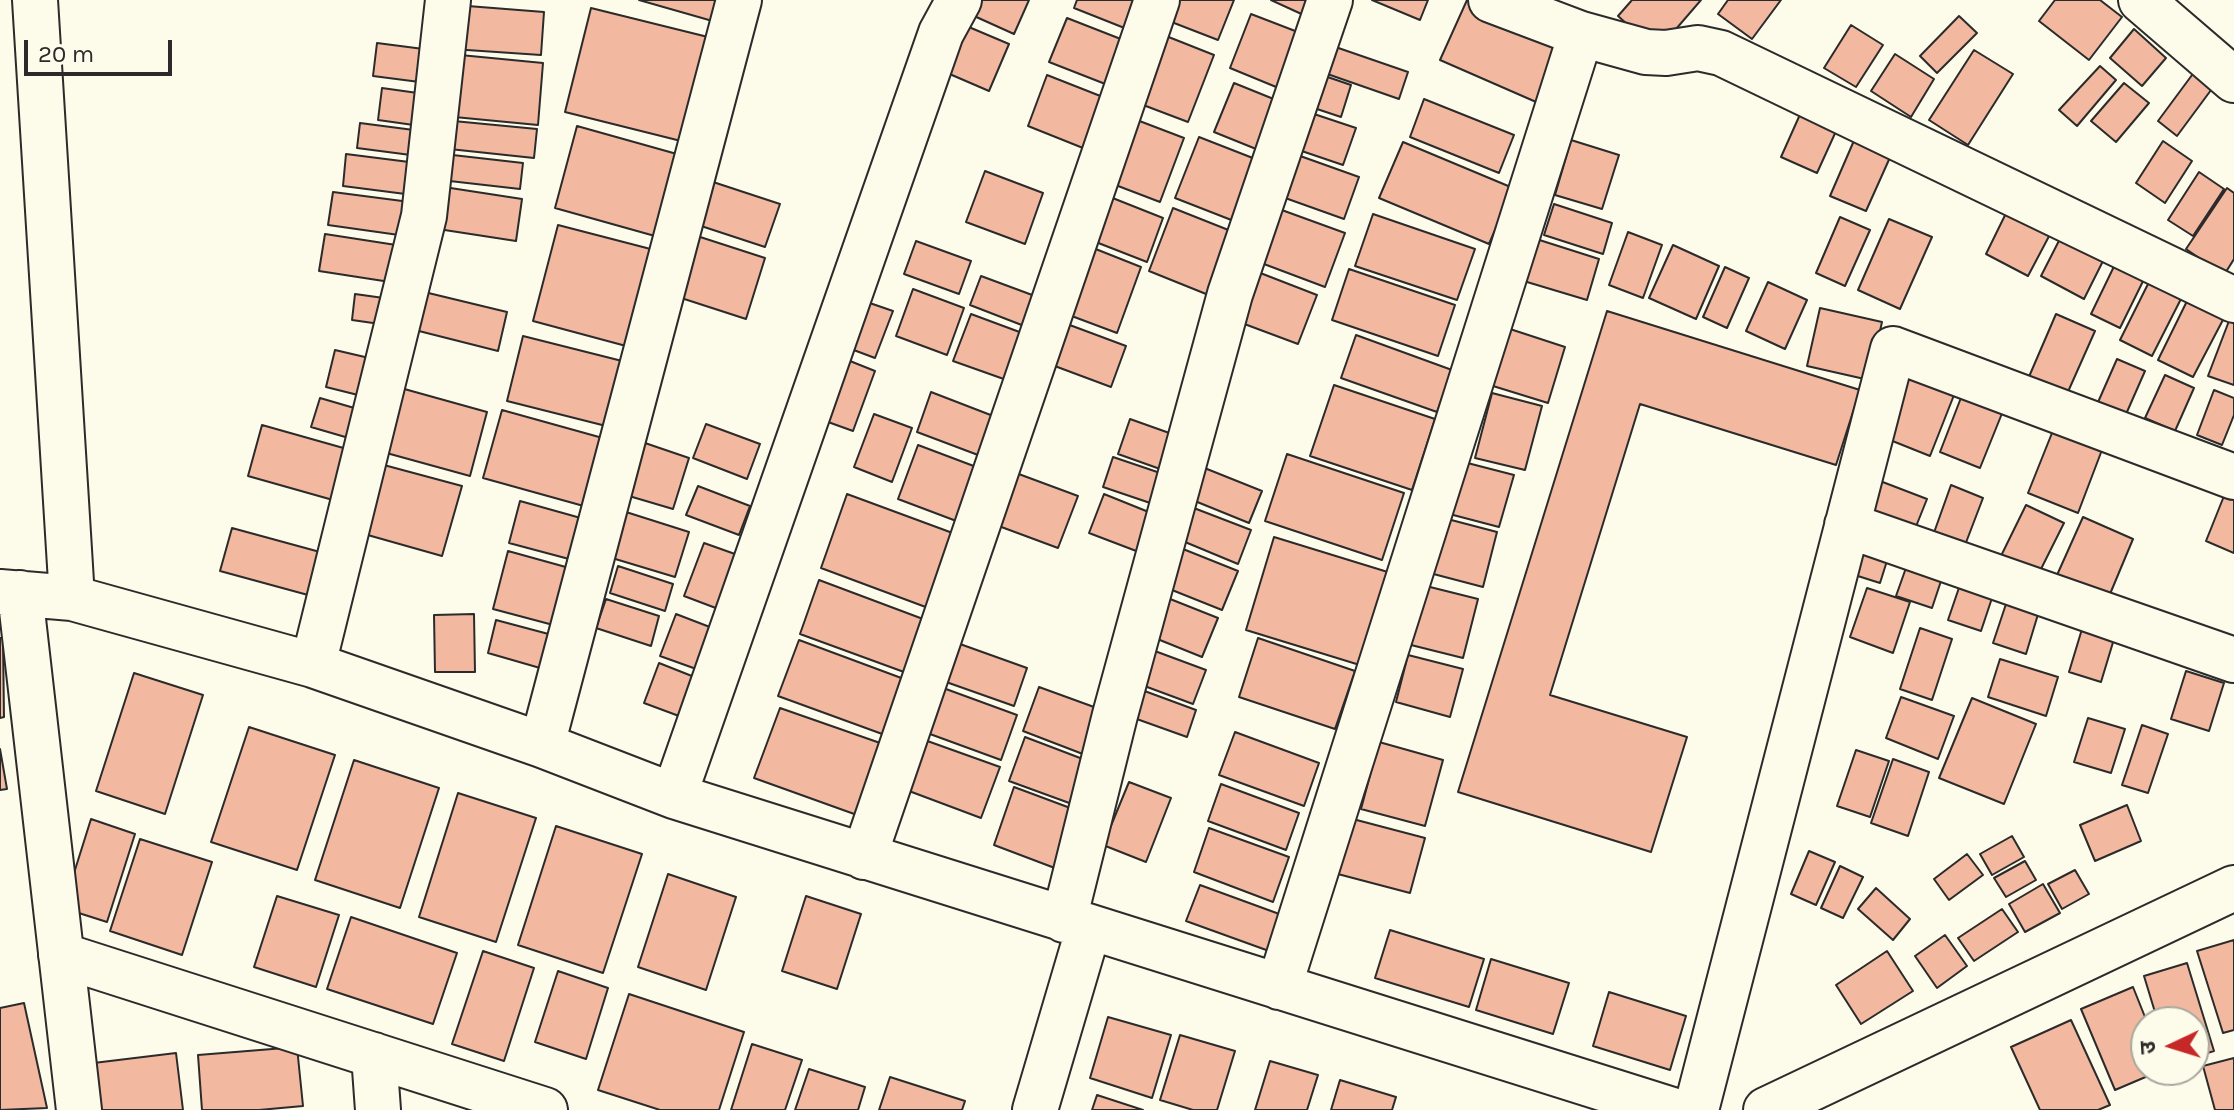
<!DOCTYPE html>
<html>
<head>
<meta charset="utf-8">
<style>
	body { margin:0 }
	#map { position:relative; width:2234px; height:1110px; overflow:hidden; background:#fdfbea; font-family:Karla,"Noto Sans Devanagari",sans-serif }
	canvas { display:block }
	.north { position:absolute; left:2130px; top:1006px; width:80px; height:80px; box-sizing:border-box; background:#fdfbea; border:2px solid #a9a89e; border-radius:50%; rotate:266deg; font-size:22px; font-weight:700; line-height:32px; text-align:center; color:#2b2b2b }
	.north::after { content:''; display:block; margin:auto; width:28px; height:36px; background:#c62828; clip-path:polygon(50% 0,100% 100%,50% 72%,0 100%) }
	.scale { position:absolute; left:24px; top:40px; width:148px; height:36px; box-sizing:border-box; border:4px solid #2b2b2b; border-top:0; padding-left:10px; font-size:24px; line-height:28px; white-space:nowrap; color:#2b2b2b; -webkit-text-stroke:6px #fdfbea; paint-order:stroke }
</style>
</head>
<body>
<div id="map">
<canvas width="2234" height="1110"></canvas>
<div class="north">उ</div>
<div class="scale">20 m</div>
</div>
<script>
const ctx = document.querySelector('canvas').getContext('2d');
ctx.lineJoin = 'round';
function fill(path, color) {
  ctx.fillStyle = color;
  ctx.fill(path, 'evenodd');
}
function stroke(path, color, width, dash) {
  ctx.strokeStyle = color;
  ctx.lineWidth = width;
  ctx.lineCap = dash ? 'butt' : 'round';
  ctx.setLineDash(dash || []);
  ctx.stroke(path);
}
const building = new Path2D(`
	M639,0H722L716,22Z
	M968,0H1029L1014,34L963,11Z
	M1077,0H1145L1132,31L1074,8Z
	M1162,0H1234L1218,40L1156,16Z
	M1271,0H1317L1308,17Z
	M1372,0H1428L1420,20Z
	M1467,0H1474L1570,42L1543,105L1440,60Z
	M1632,0H1701L1657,51L1618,16Z
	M1728,0H1781L1752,39L1718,14Z
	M2055,0H2100L2122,17L2089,60L2039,21Z
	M455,5L544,12L541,55L452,49Z
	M591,8L716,39L689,143L565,112Z
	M1251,14L1303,34L1281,89L1230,68Z
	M1959,16L1977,33L1937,73L1920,56Z
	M1067,18L1131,43L1113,87L1049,62Z
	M957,22L1009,44L989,91L938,69Z
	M1851,25L1883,45L1856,87L1824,68Z
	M2134,29L2166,58L2142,86L2110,58Z
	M1156,32L1214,55L1188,122L1130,100Z
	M1321,42L1408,72L1399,99L1313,69Z
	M377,43L439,51L435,84L373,76Z
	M1974,50L2013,74L1968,145L1929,120Z
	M450,54L543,63L538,125L444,116Z
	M1895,54L1934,79L1911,117L1871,91Z
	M2100,66L2116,80L2077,126L2059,110Z
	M1310,71L1351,85L1341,117L1299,103Z
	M2195,71L2214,86L2177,136L2158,121Z
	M1047,75L1108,99L1088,150L1028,126Z
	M1234,83L1286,104L1266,153L1214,132Z
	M2124,83L2149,103L2116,142L2091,121Z
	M382,88L432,95L428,127L378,120Z
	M1424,99L1514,135L1499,173L1410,137Z
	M1806,101L1842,118L1817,173L1781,157Z
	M1296,108L1356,128L1343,165L1284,145Z
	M1129,117L1184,138L1160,202L1105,181Z
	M443,120L537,129L534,158L440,148Z
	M360,123L429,132L426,157L357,148Z
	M577,126L684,156L662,238L555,208Z
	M1859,129L1896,144L1866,211L1830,196Z
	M1199,137L1263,162L1239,223L1175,198Z
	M1571,140L1619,155L1602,209L1555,195Z
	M2163,141L2192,161L2165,203L2136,183Z
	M1403,142L1513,188L1489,244L1379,198Z
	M1289,152L1359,177L1344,219L1274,194Z
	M435,153L523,163L520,189L432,179Z
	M346,154L425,164L421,196L343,186Z
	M985,171L1043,193L1025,244L966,222Z
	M2199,172L2224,189L2193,236L2168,220Z
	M707,180L780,204L765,247L692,223Z
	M431,185L522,199L516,241L425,227Z
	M2227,188L2234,193V259L2224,275L2186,249Z
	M333,192L410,202L406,236L328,225Z
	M1100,193L1163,218L1147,262L1083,237Z
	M2012,201L2056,223L2028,276L1986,254Z
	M1554,204L1612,223L1603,254L1544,235Z
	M1268,205L1345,233L1325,287L1248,258Z
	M1173,208L1241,235L1216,298L1149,271Z
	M1373,214L1475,249L1457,300L1355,266Z
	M1840,217L1870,230L1845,286L1816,273Z
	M1889,219L1932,237L1900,309L1858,290Z
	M558,225L666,253L641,350L533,321Z
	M2067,225L2110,247L2084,299L2041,276Z
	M1628,232L1662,245L1643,298L1609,285Z
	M325,234L409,247L403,284L319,271Z
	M694,235L765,258L746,319L675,296Z
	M1530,237L1599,259L1587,300L1517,279Z
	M916,241L971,261L959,294L904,274Z
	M1078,242L1141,267L1117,333L1053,309Z
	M1673,245L1719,266L1696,319L1649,298Z
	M2120,254L2149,269L2120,328L2091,314Z
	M1725,267L1749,278L1727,328L1703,317Z
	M1250,269L1317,295L1298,344L1231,319Z
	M1349,269L1455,305L1438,356L1332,320Z
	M2153,274L2185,291L2152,356L2120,340Z
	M981,276L1043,299L1032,329L970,305Z
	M1768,282L1807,300L1785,349L1746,331Z
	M913,289L964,308L947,355L896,336Z
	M416,290L507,312L498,351L407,328Z
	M355,294L398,300L394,326L352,320Z
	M2189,297L2225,316L2193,377L2158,360Z
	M861,300L893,311L875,358L843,346Z
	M1820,308L1882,322L1869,380L1807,366Z
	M1607,311L1860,390L1836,465L1640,404L1550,695L1687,737L1651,852L1458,792Z
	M2232,313H2234V385L2208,376Z
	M971,314L1033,337L1015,383L953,361Z
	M2056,314L2095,331L2063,403L2025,386Z
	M1059,321L1126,346L1111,387L1044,362Z
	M1510,329L1565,347L1548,403L1493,386Z
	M1356,335L1452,370L1437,412L1341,378Z
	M523,336L634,364L618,429L507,401Z
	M335,350L382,361L374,399L326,387Z
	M840,357L875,371L853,431L817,418Z
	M2117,359L2145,371L2123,421L2095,409Z
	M1911,372L1956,390L1930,456L1885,438Z
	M2165,375L2194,388L2175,431L2145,418Z
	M390,385L487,412L470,476L372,449Z
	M1334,385L1435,419L1412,490L1310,456Z
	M1964,390L2005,406L1980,468L1940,452Z
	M2214,390L2234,398V415L2222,445L2197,435Z
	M931,392L1001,419L986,458L917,432Z
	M1492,393L1542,406L1525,470L1475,458Z
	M320,398L368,412L359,441L311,427Z
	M502,410L617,442L598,510L483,478Z
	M874,414L912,428L892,482L854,467Z
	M1130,419L1189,440L1177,475L1118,454Z
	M2056,423L2105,442L2078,513L2028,493Z
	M706,424L760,444L747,479L693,458Z
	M262,425L354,451L340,502L248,476Z
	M645,443L689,458L673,509L629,496Z
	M918,445L979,468L959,522L898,499Z
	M1287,454L1404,493L1382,560L1265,521Z
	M1113,457L1175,478L1165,508L1103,487Z
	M1452,459L1514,475L1499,527L1438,511Z
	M369,461L462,486L442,556L350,530Z
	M1197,465L1262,491L1249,523L1185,497Z
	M1016,473L1078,496L1058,548L996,525Z
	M1867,476L1927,499L1911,539L1852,516Z
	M1951,485L1983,498L1962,553L1931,541Z
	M698,486L750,506L739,535L686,515Z
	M2226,491L2234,494V553L2206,541Z
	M847,494L958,535L931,609L821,568Z
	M1104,494L1166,519L1152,557L1089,533Z
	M520,501L595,522L584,563L509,543Z
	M1186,505L1251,530L1238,564L1173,537Z
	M2026,505L2064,523L2036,579L1999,560Z
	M626,512L689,532L675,577L612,558Z
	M1436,516L1497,532L1483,587L1422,571Z
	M2083,517L2133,539L2105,606L2053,584Z
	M232,528L331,555L319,598L220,571Z
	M1855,533L1892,545L1880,583L1842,571Z
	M1274,537L1391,573L1363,666L1246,630Z
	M704,543L749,559L729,613L684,596Z
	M1173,545L1238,571L1222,610L1157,584Z
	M508,551L573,569L557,626L493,609Z
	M1912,551L1947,563L1932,608L1896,596Z
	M618,566L673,584L665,611L610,593Z
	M1964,573L1997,583L1981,631L1948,620Z
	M819,580L923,619L904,672L800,634Z
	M1422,585L1478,599L1463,658L1407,644Z
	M1867,588L1910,602L1893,653L1850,637Z
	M1155,593L1218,618L1202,657L1140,632Z
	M606,599L659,616L651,646L596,628Z
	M2007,601L2039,611L2026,654L1993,643Z
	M474,614L475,672H435L434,615Z
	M676,614L715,629L699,670L660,656Z
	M496,620L556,636L547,670L488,653Z
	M1920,628L1952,639L1932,700L1900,689Z
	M2082,629L2114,639L2101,682L2069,672Z
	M0,638H3L4,717L0,718Z
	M1258,638L1355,671L1335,729L1239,697Z
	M946,639L1027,668L1014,706L932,677Z
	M799,640L904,679L885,735L778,696Z
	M1144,647L1206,670L1193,704L1131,681Z
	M1408,655L1463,669L1450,717L1396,702Z
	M2000,659L2058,677L2046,716L1988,697Z
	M659,663L702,680L687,719L644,703Z
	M2186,671L2224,683L2209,731L2171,719Z
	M134,673L203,695L165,814L96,791Z
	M935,685L1017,715L1001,760L919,730Z
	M1131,686L1196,710L1187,737L1120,713Z
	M1039,687L1105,711L1088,756L1023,731Z
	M1901,697L1954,716L1938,759L1886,738Z
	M1972,698L2036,724L2004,804L1939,778Z
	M780,708L883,744L857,815L754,778Z
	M2088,718L2125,729L2111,773L2074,762Z
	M2142,725L2168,734L2148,793L2122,785Z
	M249,727L335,755L297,870L211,842Z
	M1235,732L1319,763L1304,806L1219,775Z
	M1025,737L1088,761L1072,804L1009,781Z
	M919,738L1000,767L981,818L901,788Z
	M1379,742L1443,760L1425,826L1361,809Z
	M0,749L7,789L0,790Z
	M1856,750L1889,761L1870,817L1837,806Z
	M1893,759L1929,772L1908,836L1871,823Z
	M354,760L439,788L400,908L315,880Z
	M1129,782L1171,798L1146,862L1103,845Z
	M1221,784L1299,813L1286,850L1208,821Z
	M1014,787L1081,812L1060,870L994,845Z
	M458,793L536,818L496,942L419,917Z
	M2127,805L2141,841L2095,861L2080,825Z
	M1349,818L1425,838L1410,893L1334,873Z
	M91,819L135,834L107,922L63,908Z
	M556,826L642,854L603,973L518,945Z
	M1209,828L1289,857L1273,902L1194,872Z
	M2012,836L2024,857L1992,875L1980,854Z
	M140,839L212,862L182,955L110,931Z
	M1809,851L1835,862L1816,905L1791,894Z
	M1967,854L1983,875L1949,900L1934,879Z
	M2025,861L2036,880L2006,897L1994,878Z
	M1840,866L1863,877L1843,918L1821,908Z
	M2075,870L2089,894L2062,909L2048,884Z
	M668,874L736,897L706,990L638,967Z
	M2043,884L2060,913L2025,932L2009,904Z
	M1200,885L1282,915L1269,951L1186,921Z
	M1876,888L1910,919L1893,940L1858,909Z
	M277,896L339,915L316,987L254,967Z
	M806,896L861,914L837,989L782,971Z
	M2002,909L2018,932L1974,961L1958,938Z
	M351,917L457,953L433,1024L327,989Z
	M1390,930L1484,959L1469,1007L1375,978Z
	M1945,935L1967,966L1937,988L1915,956Z
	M2234,940V1030L2223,1033L2197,951Z
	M483,951L534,968L504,1061L452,1044Z
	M1887,951L1913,991L1861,1024L1836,985Z
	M1491,959L1569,983L1553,1034L1476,1010Z
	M2187,963L2214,1051L2194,1057V1022H2158L2144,976Z
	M558,971L608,988L586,1059L535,1042Z
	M2133,987L2147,1022L2146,1070H2162L2115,1090L2081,1009Z
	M1609,992L1686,1016L1670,1070L1593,1046Z
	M629,994L744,1032L719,1110H660L598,1090Z
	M24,1003L47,1108L0,1110V1008Z
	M1108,1017L1171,1035L1152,1098L1090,1078Z
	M2071,1020L2110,1105L2098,1110H2040L2011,1047Z
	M1180,1035L1235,1051L1217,1110H1193L1160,1100Z
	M752,1044L802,1060L785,1110H731Z
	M297,1047L303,1106L259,1110H202L198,1055Z
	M176,1053L183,1110H82L77,1065Z
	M2234,1058V1110H2215L2203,1066Z
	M1270,1061L1318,1075L1307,1110H1255Z
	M809,1069L865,1087L858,1110H795Z
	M890,1077L965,1101L962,1110H879Z
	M1340,1080L1396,1097L1392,1110H1331Z
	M1097,1095L1143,1110H1092Z`);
const street = new Path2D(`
	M35,0L72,598
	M1491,0L1581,34L1646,52L1666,53L1698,48L1721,53L2234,300
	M2141,0L2234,80
	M1847,525L2234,660
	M0,592L72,598L313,665L542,745L674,796L1672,1110
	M20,593L79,1110
	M313,665L424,216L448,0
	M542,745L739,0
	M674,796L941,33L959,0
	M864,857L1157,0
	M1064,920L1115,715L1230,294L1330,0
	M61,955L545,1110
	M1279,987L1581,34
	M374,1055L378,1110
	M1035,1110L1089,927
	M1696,1110L1893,349L2234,477
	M1766,1110L2234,888`);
fill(building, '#f2b8a0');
stroke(building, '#2b2b2b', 2);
stroke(street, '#2b2b2b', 48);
stroke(street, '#fdfbea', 44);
</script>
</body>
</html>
